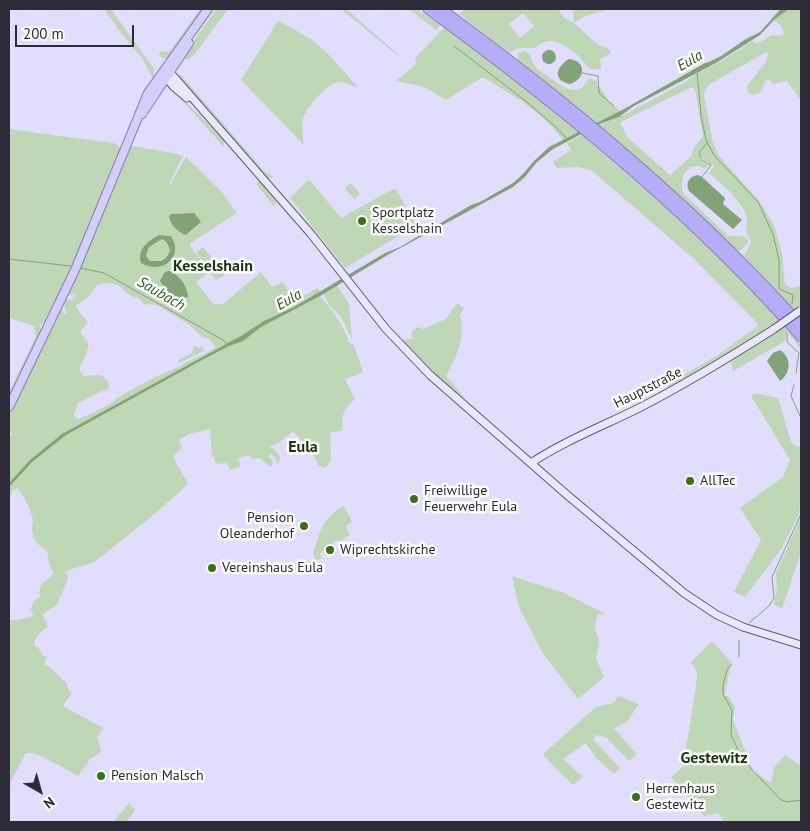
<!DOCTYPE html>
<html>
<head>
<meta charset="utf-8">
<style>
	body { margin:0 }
	#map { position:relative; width:810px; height:831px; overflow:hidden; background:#e0ddfe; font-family:"PT Sans",sans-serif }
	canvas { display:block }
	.frame { position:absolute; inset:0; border:10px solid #2c2b37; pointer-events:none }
	.north { position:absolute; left:15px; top:766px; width:50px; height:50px; -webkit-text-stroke:4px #fff; paint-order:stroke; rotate:142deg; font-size:14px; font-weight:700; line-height:20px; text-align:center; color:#2c2b37 }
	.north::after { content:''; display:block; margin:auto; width:18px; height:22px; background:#2c2b37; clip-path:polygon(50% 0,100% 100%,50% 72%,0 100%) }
	.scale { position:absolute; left:15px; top:25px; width:119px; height:22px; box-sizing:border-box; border:2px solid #2c2b37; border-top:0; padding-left:6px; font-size:15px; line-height:18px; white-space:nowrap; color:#2c2b37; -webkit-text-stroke:4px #fff; paint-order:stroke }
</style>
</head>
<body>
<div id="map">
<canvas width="810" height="831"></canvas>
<div class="frame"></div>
<div class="north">N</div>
<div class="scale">200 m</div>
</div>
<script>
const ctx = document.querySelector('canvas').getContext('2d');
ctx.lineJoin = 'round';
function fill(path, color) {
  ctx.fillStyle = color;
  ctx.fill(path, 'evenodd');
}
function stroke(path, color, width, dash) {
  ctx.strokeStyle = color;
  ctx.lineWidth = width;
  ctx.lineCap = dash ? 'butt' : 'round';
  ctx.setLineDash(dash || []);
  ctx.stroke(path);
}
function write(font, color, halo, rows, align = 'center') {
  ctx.font = font + ' "PT Sans",sans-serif';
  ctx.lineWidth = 5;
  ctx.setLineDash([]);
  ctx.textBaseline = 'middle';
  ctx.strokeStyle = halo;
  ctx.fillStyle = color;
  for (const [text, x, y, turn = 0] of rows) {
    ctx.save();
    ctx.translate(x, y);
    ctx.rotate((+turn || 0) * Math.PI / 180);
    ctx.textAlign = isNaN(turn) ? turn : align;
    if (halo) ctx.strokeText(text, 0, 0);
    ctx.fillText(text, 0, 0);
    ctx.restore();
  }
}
const green = new Path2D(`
	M104,9H111L154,69L153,79L142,58L121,33Z
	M200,9H207L170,58H163L159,55L160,52L170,51Z
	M216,9H228L195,54L188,60L182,58Z
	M341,9H346L399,55H397Z
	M409,9H416L441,25L436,30Z
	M465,9H558L564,18L574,23L573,9H610L585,16L574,23L598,45L608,48L611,53L600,59L601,69H589C584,59 562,40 550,41C544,41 540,44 535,48H519L509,53L459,14ZM523,13L534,26L520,38L509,24Z
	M780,9H801V100L787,81L773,84L770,80H766L760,93L752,95L748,93L747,86L766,62L768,51L710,84L705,90L704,96L713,143L719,156L760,202L774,225L782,253L785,285L791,288L801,286V306L795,310L744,256L751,242L746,231L747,219L744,209L729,191L709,173L714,166L701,157L700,159L709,165L705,169C703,168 700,166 698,166C683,165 679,185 684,194L727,235C735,238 744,233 748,241L746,245L740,251L735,249L599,125L626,114L687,81L693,76L725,59L753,41L756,44L772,35L781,36L784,33C781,25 779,21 770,19ZM692,87L695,89L703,137L695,146L691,156L670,175L628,138L620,122Z
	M278,21C290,27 301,33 312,40C330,53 344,72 358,88C353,86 345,82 339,82C328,82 306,108 303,118C301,127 303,136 304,145L241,80Z
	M445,27L521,86L579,133L563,140C546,115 509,92 483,77L446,100L424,87L396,81L416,64L415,58Z
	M524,51C533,54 529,59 535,66C539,71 545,74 550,78C564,88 579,99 589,78L597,81V87H600L608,100L620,111L596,123L518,60V53Z
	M175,75H181L265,172L273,176L271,179L265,177Z
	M168,87L175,91L224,140V147L180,98Z
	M9,129L113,143L119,146L121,150L63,289C58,296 55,303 53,311C51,319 43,321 39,326L42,331L9,402V392L36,336L34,326L9,318Z
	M581,135C651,193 718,254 780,320L723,358L669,388L667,385L718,355L759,325L693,258L591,170L578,167L557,168L553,162L571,150L567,143Z
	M133,146L173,153L183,156L170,182V185L186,157L221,191L237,213L189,244L209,272L196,282L213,304H223L261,272L272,287L283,282L295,301L318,288L320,292L295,307L297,308L320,296C332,310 341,322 348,339L347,342L354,345L363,372L345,379L355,399C344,409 340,416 343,430L330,433L331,461L325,468L319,466L313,453L293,431L280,442L269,447L275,449L280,457L279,463H278L275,458L271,454L269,456L273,463L271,467L259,458L252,459L249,455L238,458L241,466L230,470L227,463L216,464L214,457H212L210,429L189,434L179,440L182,447L173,457L188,484L157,512L93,563L68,570L65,572L68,576L67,581L57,605L44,613L43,616L48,626C41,633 33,637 35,647H38L43,656L47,657L44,665C54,667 57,677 66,682L68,689L72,692L63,706L103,728L97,738L101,749L100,753L90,759L78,776C67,771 37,750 26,753L9,785V621L32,617L33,614L30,610L34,601L40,597C38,580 46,584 54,573L50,566L47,551C39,546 32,539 32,529C32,526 33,524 33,521C32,511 24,497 18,488L13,490L9,498V435L13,436L9,430V414L61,306L64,314H66L64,302L67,299L74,300L72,298L75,296V294L68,296V292L96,230L129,148ZM184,213L199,225L186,235L171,214ZM159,235L175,247L174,256L168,263H141L146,244ZM164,273L179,276L188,292L160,281ZM108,283C125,285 119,288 130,295C137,299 138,295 144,304L157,305L190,325L202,337L209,339L215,346V348L172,370L153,378L117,398L109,405L77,420L74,414L78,403L102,391L109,389C109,382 107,379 101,375L84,376L79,369C82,361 91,349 87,341C84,337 82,335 80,331L88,323L75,306L90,296L92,291L97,285Z
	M309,179L341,218L395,188L417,225L345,268L290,198Z
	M258,181L261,182L276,201L274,206L256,184Z
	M351,183L360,194L354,199L345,188Z
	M162,239C167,241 169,246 170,251L166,258L161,261H150L146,256L149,247Z
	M203,247L225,275L216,280L196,252Z
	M337,285L349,304L352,339L341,317L331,307L323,294Z
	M457,303L464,308L460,316C466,339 456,357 446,376L464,397L461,399L440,381L401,340L413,339L411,335L413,330L418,327L423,329L446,319Z
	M785,326L801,345V350L787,331L784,342L733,371L731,362L736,356Z
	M194,346L198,348L202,347L204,351L179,363L178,360L192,353Z
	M755,393L778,398L791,442L797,447L801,445V488L799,514L782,548L745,597L734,592L761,540L740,508L783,477L790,460L751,396Z
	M344,506L352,522L346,526L350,535L339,542L337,540L320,553L321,557L320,560L315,559L313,554C320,532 323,517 344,506Z
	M801,517V552L782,609L774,604L777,587L776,573Z
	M512,576L564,593L606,614H598L595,627L599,642L596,659L604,677L578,699L542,652L519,607Z
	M712,641L731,662L725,696H728L735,707L733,720L753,771L771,783L774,768L785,755L801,766V822H724L718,813L704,816L671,777L683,767L696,687L697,672L691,662Z
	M618,696L639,704L626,723L614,728L636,754L629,761L606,737L596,735L593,739L620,768L614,774L596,758L586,743L563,759L583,777L573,785L556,769L543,754L596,707L614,703Z
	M129,803L135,810L126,822H113Z`);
const water = new Path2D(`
	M781,9H789L775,19L760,35L716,63L634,106L619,117L602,123L553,149L536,163L525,177L513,187L391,253L320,296L261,327L243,341L229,346L202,360L66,435L32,462L9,487L10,482L30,460L62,434L241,336L264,321L294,307L385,253L400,247L471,205L480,202L513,183L522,175L535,160L549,147L624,109L705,63L709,62L721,56L746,39L760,32Z
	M542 57a7 7 0 1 1 14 0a7 7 0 1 1-14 0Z
	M569,59C587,61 586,79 570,84C552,80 556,67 569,59Z
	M698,175L702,177L725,198L723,204L742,220L733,229L689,191C685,183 689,176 698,175Z
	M194,213L201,222L186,235C178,232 170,225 169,216L171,214Z
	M159,235L171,236C185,258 161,275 141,263C137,249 148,241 159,235ZM162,239C167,241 169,246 170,251L166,258L161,261H150L146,256L149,247Z
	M168,271C178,272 188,287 188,297C176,302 166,291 160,281L164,273Z
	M780,350C792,358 791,373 780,381L767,361L773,353Z`);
const stream = new Path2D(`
	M454,46L527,102L557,128L567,139
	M697,71L701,115L706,140L714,155L758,202L773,234L779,260V289L793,295L792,304
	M582,73L598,76L599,93L614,106
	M702,177L711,165C705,161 698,160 700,151L707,143
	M9,259L70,266
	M80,268L104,273L223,340L227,344
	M787,333V342L799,353L796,373
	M794,385L791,396L801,418
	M749,623L769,606L774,598L772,577L801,514V507
	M739,640V657
	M732,664L727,670L723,685V694L732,710L731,735L743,760L780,799L786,802L801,800`);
const secondary = new Path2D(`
	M168,70L311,234L386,329L430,375L566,494L684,593L717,615L743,627L801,645
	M163,74L173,86L187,98
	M531,463C564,441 603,426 639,408C686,384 730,357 774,329`);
const primary = new Path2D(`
	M142,114L189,43
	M9,407L75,270L148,93L208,9`);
const highway = new Path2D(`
	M428,9C555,102 678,202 784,318
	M441,9C565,100 686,199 790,313
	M794,318L801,326
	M788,322L801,337`);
const secondaryBridge = new Path2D(`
	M774,329L801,310`);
const markers = [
	[362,221,5,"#34740f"],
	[690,481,5,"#34740f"],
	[414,499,5,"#34740f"],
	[304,526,5,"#34740f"],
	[330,550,5,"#34740f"],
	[212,568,5,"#34740f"],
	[101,776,5,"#34740f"],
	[636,797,5,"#34740f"]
];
const poiNames = [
	["Sportplatz",372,213],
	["Kesselshain",372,229],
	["AllTec",700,481],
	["Freiwillige",424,491],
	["Feuerwehr Eula",424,507],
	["Pension",294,518,"right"],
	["Oleanderhof",294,534,"right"],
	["Wiprechtskirche",340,550],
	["Vereinshaus Eula",222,568],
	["Pension Malsch",111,776],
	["Herrenhaus",646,789],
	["Gestewitz",646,805]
];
const streetNames = [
	["Hauptstraße",648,388,-27]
];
const waterNames = [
	["Eula",690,61,-29],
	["Saubach",161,294,30],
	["Eula",289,300,-29]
];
const quarterNames = [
	["Kesselshain",213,266],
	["Eula",303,447],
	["Gestewitz",714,758]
];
fill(green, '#bed7b4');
fill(water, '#81a375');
stroke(stream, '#81a375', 1);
stroke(secondary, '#5c5a75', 9);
stroke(primary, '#8680b4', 10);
stroke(highway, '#8680b4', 11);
stroke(secondary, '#e9e6fd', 7);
stroke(primary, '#d3cefb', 8);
stroke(highway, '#b6adf8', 9);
stroke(secondaryBridge, '#5c5a75', 9, []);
stroke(secondaryBridge, '#e9e6fd', 7);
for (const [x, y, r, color] of markers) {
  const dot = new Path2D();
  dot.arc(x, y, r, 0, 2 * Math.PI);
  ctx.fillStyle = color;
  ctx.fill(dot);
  stroke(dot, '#fff', 2);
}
write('14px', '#2c2b37', '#fff', poiNames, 'left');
write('14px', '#2c2b37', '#fff', streetNames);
write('italic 15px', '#2f5b1a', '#fff', waterNames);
write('bold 16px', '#19380a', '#fff', quarterNames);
</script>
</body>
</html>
